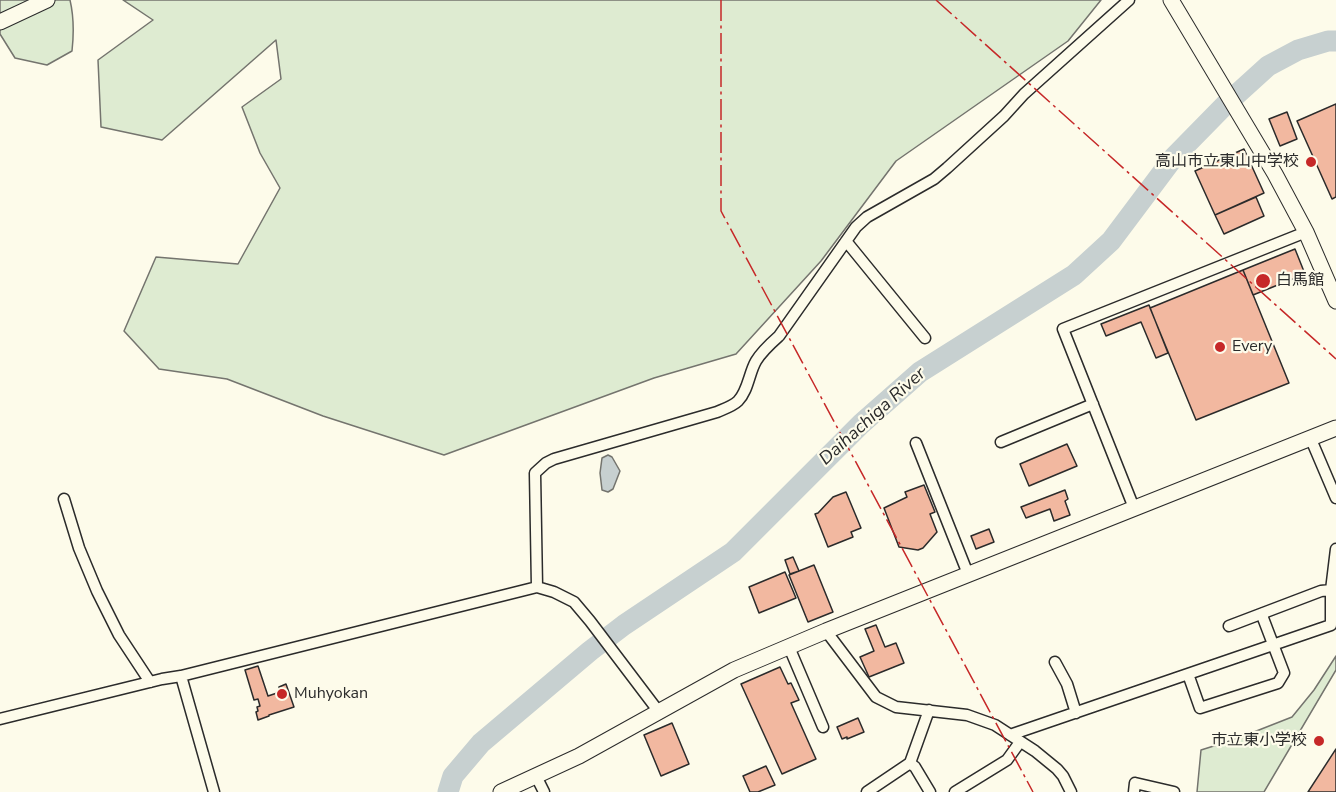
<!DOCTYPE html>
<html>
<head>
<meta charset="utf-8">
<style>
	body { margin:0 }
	canvas { display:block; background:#fdfbea }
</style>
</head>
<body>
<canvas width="1336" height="792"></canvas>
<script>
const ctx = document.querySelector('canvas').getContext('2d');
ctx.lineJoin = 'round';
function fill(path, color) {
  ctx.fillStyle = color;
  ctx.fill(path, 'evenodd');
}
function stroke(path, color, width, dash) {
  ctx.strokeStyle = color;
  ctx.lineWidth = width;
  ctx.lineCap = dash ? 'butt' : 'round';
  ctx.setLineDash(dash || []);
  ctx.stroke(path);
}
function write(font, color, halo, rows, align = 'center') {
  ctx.font = font + ' "Nunito Sans","Noto Sans JP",sans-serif';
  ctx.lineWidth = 4.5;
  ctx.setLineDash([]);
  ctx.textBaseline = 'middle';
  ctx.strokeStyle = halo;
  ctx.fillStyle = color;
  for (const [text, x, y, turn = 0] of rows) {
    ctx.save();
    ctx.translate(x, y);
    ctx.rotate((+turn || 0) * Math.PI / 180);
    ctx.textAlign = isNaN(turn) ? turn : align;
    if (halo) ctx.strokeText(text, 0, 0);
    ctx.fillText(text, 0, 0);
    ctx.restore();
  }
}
const green = new Path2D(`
	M0,0H70C74,17 74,33 72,51L47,65L15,58L0,34Z
	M123,0H1101L1068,41L896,161L821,261L736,354L654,378L444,455L323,416L227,379L159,369L124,331L156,257L238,264L280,188L260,153L242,107L281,79L276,40L162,140L101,127L98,60L153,20Z
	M1336,656V670L1264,792H1197L1201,750L1236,739L1292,717L1314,690Z`);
const water = new Path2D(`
	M608,455L612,457L620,471L613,489L608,492L602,490L600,473L602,458Z`);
const river = new Path2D(`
	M448,792L453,776L481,743L590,651L624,625L733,552L861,424L920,372L1074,275L1111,241L1174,157L1225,105L1268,66L1298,50L1328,41H1336`);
const building = new Path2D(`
	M1336,104V197L1332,199L1297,121Z
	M1287,112L1297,139L1280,146L1269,119Z
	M1244,149L1264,193L1215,215L1195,171Z
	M1256,197L1264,216L1224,234L1215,215Z
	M1295,249L1305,274L1253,295L1243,270Z
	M1243,270L1289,383L1196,420L1150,308Z
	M1149,305L1168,353L1156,358L1141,322L1106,336L1101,324Z
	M1067,444L1077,466L1029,486L1020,464Z
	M924,485L935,512L930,514L937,532L923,548L918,550L899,547L884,508L907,497L905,492Z
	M1065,490L1068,499L1065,501L1070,515L1054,521L1050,509L1026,518L1021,507Z
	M846,492L861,528L851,532L853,537L828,547L815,514L818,513L833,497Z
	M989,529L994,542L976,549L971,536Z
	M793,557L799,571L790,574L785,560Z
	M814,565L833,612L808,622L789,575Z
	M785,572L796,598L759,613L749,587Z
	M876,625L885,647L896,643L904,663L869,677L860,657L874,651L865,629Z
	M258,666L268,696L280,692L279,687L286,684L294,707L269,715V716L258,720L256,712L258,711L257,707L260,706L258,699L254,700L245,670Z
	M780,667L788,684L791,683L799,700L791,703L816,759L782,774L741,684Z
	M858,718L864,732L847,739V737L842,739L837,727Z
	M672,723L689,764L661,776L644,735Z
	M1336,749V792H1308Z
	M766,766L775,785L758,792H750L743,776Z`);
const street = new Path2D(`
	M846,241L925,338
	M1310,437L1336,498
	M1001,442L1093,404
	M916,443L968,574
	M64,499L79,548L97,591L119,635L150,682
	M1134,508L1063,329L1306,232
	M537,587L535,473L546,463L554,459L717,412C724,409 733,406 738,401C748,391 749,373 756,361C762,351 770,344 779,336L856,227L867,217L934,179L947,168L1004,116L1024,94L1129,0
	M1229,626L1321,591L1331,590
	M826,631L876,697L896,707L967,715L995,725L1035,751L1057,769L1063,776L1071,792
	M789,647L823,727
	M1055,662L1067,684L1076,713
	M1188,674L1200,708L1278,683L1284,673L1263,618V613
	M181,676L214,792
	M0,719L162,679L181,676L537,587L554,592L574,602L590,621L659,712
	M1010,735L1331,625V590L1336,549
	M910,763L915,767L930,792
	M536,776L544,792
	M867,792L910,763L929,710
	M955,792L1007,760L1020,742
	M1134,792L1135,783L1174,792`);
const secondary = new Path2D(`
	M1171,0L1275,174L1306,232L1336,301
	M0,22L47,0
	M501,792L579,756L734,670L826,631L1336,428`);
const power = new Path2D(`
	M721,0V211L1033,792
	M936,0L1336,359`);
const markers = [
	[1311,162,6,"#c62828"],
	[1263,281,8,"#c62828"],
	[1220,347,6,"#c62828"],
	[282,694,6,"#c62828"],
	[1319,741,6,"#c62828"]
];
const poiNames = [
	["高山市立東山中学校",1299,162,"right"],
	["白馬館",1276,281],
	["Every",1232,347],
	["Muhyokan",294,694],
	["市立東小学校",1307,741,"right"]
];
const waterNames = [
	["Daihachiga River",873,417,-42]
];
fill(green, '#deebd1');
stroke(green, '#74746e', 1.5);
fill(water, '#c7d0d0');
stroke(water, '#74746e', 1.5);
stroke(river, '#c7d0d0', 21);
fill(building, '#f2b8a0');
stroke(building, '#2b2b2b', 1.5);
stroke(street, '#2b2b2b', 13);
stroke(secondary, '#2b2b2b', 17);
stroke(street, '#fdfbea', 10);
stroke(secondary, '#fdfbea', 15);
stroke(power, '#c62828', 1.5, [21, 4.5, 3, 4.5]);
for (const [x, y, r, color] of markers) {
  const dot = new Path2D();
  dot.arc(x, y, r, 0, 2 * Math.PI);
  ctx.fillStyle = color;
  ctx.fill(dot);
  stroke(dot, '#fdfbea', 2);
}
write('16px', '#2b2b2b', '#fdfbea', poiNames, 'left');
write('italic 18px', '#2b2b2b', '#fdfbea', waterNames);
</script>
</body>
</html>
